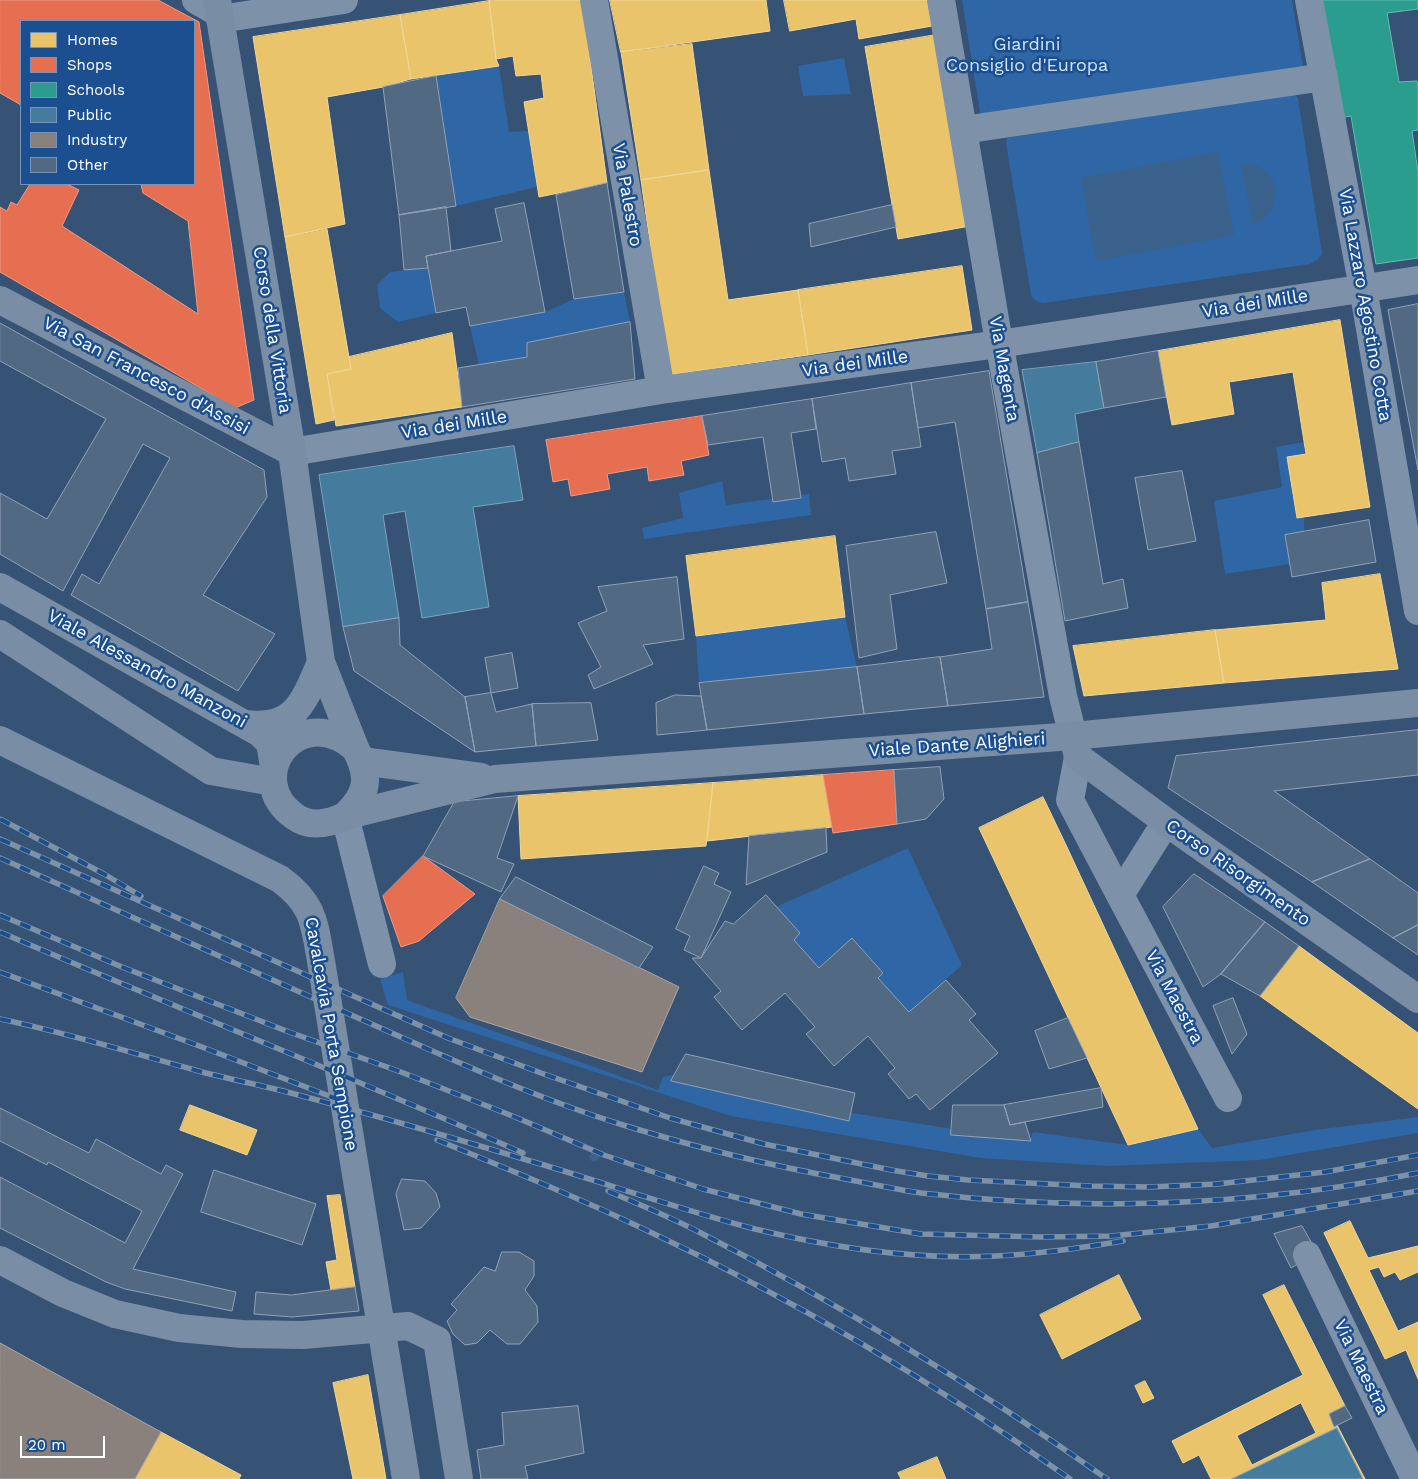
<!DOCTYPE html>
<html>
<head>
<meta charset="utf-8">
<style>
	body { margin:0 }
	#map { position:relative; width:1418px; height:1479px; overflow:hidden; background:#365274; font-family:"Work Sans",sans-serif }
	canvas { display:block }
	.legend { position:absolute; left:20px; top:20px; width:175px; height:165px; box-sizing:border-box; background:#1b4f8f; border:1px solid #7695bc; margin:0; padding:6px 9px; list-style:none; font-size:15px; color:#fff }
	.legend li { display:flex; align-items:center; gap:10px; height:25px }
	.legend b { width:25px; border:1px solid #7695bc }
	.scale { position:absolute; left:20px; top:1436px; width:85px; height:22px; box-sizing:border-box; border:2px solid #fff; border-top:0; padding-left:6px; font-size:15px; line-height:18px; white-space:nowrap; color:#fff; -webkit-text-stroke:4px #1b4f8f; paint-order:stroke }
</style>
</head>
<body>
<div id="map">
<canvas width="1418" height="1479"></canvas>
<ul class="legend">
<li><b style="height:14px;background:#e9c46a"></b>Homes</li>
<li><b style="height:14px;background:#e76f51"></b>Shops</li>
<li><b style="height:14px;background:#2a9d8f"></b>Schools</li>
<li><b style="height:14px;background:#457b9d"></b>Public</li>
<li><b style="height:14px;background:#8a817c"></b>Industry</li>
<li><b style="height:14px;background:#526984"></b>Other</li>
</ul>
<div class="scale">20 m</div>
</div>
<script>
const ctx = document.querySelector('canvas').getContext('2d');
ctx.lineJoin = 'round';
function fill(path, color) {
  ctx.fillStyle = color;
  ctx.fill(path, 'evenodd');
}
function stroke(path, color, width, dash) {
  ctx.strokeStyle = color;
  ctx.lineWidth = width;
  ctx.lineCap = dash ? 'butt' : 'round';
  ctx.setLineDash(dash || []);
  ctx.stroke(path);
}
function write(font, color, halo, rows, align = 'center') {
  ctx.font = font + ' "Work Sans",sans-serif';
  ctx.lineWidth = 5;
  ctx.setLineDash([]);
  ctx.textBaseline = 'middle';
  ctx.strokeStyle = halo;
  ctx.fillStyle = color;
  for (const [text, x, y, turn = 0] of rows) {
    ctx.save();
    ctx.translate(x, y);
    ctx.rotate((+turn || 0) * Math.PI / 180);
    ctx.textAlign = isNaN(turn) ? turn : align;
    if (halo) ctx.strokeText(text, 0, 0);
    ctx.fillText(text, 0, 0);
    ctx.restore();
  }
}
const green = new Path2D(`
	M962,0H1292L1303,66L981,118Z
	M844,58L851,94L803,96L798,66Z
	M499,66L509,132L529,131L537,187L456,206L436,76Z
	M1294,94L1298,98L1322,254L1317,260L1310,264L1044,303C1038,303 1035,301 1031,295L1006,143L1007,138Z
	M428,268L436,313L398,322L380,308L377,285L390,272Z
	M624,292L630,322L527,357L479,365L470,326L545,312L574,299Z
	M1304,442V562L1225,574L1214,501L1282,487L1276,447Z
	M722,481L726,505L809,494L811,515L644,539L642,528L683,518L679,493Z
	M845,617L857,667L699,683L696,636Z
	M908,848L962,965L909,1012L878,978L883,973L853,938L819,968L794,940L800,933L776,907Z
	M403,972L407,1000L658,1090L663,1077L681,1073L696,1075L706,1090L1030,1141L1033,1132L1128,1145L1198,1129L1212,1148L1315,1130L1418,1117V1133L1260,1160L1107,1166L981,1158L731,1116L388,1005L380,979Z`);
const water = new Path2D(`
	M1218,152L1234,235L1096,261L1081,178Z
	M1241,163C1281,164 1289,209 1253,225Z`);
const homes = new Path2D(`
	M495,0H582L607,183L539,197L524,102L544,98L541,74L516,76L513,56L496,59L489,1Z
	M610,0H766L770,31L621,52Z
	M784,0H927L932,26L859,39L856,19L790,31Z
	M489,1L496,59L499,66L411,79L400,15Z
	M400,15L411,79L383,87L327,97L345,224L285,237L253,37Z
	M936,35L970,226L898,239L865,47Z
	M692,44L709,170L641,180L621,52Z
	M709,170L728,300L798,290L808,355L669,375L641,180Z
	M327,229L351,369L327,374L334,420L316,424L285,237Z
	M962,266L972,330L808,355L798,290Z
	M1340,320L1370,507L1297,518L1287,457L1306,454L1293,372L1229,382L1234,414L1172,425L1158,351Z
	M452,333L462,407L336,426L327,374L351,369L349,357Z
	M835,536L845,617L696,636L686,556Z
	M1380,574L1398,669L1224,683L1215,630L1326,620L1322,583Z
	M1215,630L1224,683L1084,696L1073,646Z
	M823,775L832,827L707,841L713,783Z
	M713,783L706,846L521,859L518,796Z
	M1043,797L1066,845L1198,1129L1128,1145L979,828Z
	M1299,946L1418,1033V1109L1260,996Z
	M190,1105L257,1130L247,1155L180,1130Z
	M340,1195L355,1287L331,1290L326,1262L337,1260L327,1196Z
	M1350,1221L1368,1258L1418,1246V1272L1400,1280L1395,1272L1384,1277L1379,1267L1369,1270L1398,1331L1418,1322V1379L1406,1350L1385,1359L1324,1233Z
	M1119,1275L1141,1319L1062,1359L1040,1315Z
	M1284,1285L1345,1406L1329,1414L1334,1427L1337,1425L1365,1479H1211L1199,1455L1183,1463L1172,1441L1303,1375L1263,1295ZM1301,1403L1316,1433L1252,1465L1237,1436Z
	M368,1375L386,1479H353L333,1383Z
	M1145,1381L1154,1398L1143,1403L1135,1386Z
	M161,1432L241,1475L239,1479H135Z
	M937,1457L946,1479H901L898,1473Z`);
const shops = new Path2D(`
	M0,0H158L199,22L254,400L235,408L0,272V207L7,211L11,202L17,205L30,184H67L79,190L62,226L198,314L188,221L143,193L141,184H194V21H21V105L0,93Z
	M702,416L709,455L681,461L684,475L649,481L647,467L607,474L610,489L571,496L568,479L553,482L546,440Z
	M894,770L897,824L833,833L823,775Z
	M423,856L475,894L419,941L401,947L383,896Z`);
const schools = new Path2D(`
	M1316,0H1418V9L1387,13L1399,82L1417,81L1418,88V130L1412,131L1418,172V258L1376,264L1351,116L1340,118Z`);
const public = new Path2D(`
	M1096,362L1104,408L1075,414L1079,442L1037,453L1022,370Z
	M514,446L523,500L473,507L489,607L422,618L405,511L383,515L399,618L343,627L319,475Z
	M1337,1428L1363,1479H1232Z`);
const industry = new Path2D(`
	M500,899L679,987L642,1072L470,1017L456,998Z
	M0,1343L161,1432L135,1479H0Z`);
const stream = new Path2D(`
	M594,1157L596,1155`);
const building = new Path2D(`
	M436,76L456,206L399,215L383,87Z
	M607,183L624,292L574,299L556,195Z
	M524,203L545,312L470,326L466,307L436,313L426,256L502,241L495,209Z
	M892,205L896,227L811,247L809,224Z
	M446,207L451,251L426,256L428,268L404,270L399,215Z
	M1418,304V470L1388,310Z
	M630,322L635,379L462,407L458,368L527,357V343Z
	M0,323L264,470L267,497L203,595L275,634L238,691L71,595L82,574L99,584L170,458L143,444L63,591L0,554V493L47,519L106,419L0,361Z
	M1158,351L1166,397L1104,408L1096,362Z
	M989,371L1028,602L986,609L955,422L918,428L911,383Z
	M911,383L921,447L892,451L896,474L849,481L845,458L822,462L812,399Z
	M812,399L816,429L791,433L801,498L773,502L763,437L708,445L702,416Z
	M1079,442L1103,584L1123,579L1128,608L1065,621L1037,453Z
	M1182,471L1196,541L1148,550L1135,478Z
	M1369,520L1376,562L1292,577L1285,535Z
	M936,532L947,583L890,595L897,649L859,658L846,546Z
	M677,577L684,639L643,645L653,664L594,689L588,675L601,667L578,623L607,611L598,587Z
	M1028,602L1044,697L948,706L940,657L992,649L986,609Z
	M399,618L400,645L465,697L475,752L354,671L343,627Z
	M512,653L518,688L491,693L485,658Z
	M940,657L948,706L864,714L857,667Z
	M857,667L864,714L707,730L699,683Z
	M491,693L496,712L532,704L536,746L475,752L465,697Z
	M675,695L701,696L707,730L657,735L656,703Z
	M591,703L598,740L536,746L532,704Z
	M1418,730V775L1274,791L1370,859L1312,882L1168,788L1176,756Z
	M940,767L944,799L926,819L897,824L894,770Z
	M518,796L497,858L514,864L501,892L423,856L454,802Z
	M826,828L827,852L746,885L749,836Z
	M1370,859L1418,893V925L1393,938L1312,882Z
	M704,866L719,873L714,884L731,892L701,958L684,950L690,936L676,929Z
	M1194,874L1265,922L1221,974L1203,987L1163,907Z
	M516,877L653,947L639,968L500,899Z
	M766,895L800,933L794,940L819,968L852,938L883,973L878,978L909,1012L946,980L976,1014L969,1020L998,1053L930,1110L916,1094L909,1099L888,1074L895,1068L868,1036L834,1066L806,1034L815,1027L785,993L742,1030L714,997L721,991L692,958H701L725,921L733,924Z
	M1265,922L1299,946L1260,996L1221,974Z
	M1418,925V955L1393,938Z
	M1233,998L1247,1034L1232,1054L1213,1006Z
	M1068,1018L1087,1058L1049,1069L1035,1031Z
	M686,1054L855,1093L849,1121L671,1081Z
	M1101,1088L1103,1107L1025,1122L1010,1125L1004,1105Z
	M953,1105H1004L1010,1125L1025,1122L1031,1141L951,1135Z
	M0,1108L89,1153L96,1139L161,1174L166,1165L183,1174L133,1269L236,1292L232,1311L125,1289L106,1282L0,1228V1177L125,1243L142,1211L48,1162L47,1165L0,1141Z
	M214,1170L316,1204L302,1245L201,1212Z
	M402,1179L425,1181L436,1193L440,1207L421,1228L404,1230L396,1194Z
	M1302,1226L1317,1252L1291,1268L1274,1234Z
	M502,1252H519L534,1261V1276L525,1290L537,1306L538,1322L520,1344H507L490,1330L477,1343L465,1345L453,1334L447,1321L457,1310L451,1304L484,1267L495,1271Z
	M355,1287L359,1311L292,1317L254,1314L256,1292L291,1295Z
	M578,1406L584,1453L525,1466L528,1479H481L477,1450L504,1445L502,1413Z
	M1345,1406L1352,1418L1334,1427L1329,1414Z`);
const street = new Path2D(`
	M196,0L219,13
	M594,0L661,390
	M941,0L996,325L1063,696L1073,736
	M1309,0L1363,288L1418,611
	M220,19L344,0
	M963,130L1324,77
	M292,452L661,390L999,344L1418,280
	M1078,757L1070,800L1120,895L1166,822
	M345,816L382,964
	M1120,895L1228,1098
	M1307,1255L1415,1479`);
const secondary = new Path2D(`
	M217,0L292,452L321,662L355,748C371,777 368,794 345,816
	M0,300L292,452
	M0,587L260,733L270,743L274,767
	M0,634L211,771L273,782
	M245,724C296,730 304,701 321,662
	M1073,736L1078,757L1180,832L1418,999
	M0,740L280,879C314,904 314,922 321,961L406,1479
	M355,748C296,699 242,779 294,816C310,828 328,824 345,816L495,779L1073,736L1418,703
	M362,761L481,777
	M0,1260L63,1293L115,1314L179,1328L242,1334L303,1335L408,1326L437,1340L459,1479`);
const rail = new Path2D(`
	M0,819L104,874L141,896
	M0,839L448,1038L541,1073L670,1118L764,1144L891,1170L928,1176L968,1180L1090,1186L1149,1187L1217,1184L1325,1172L1418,1155
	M0,858C113,909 227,959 340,1010C433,1051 526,1095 623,1125C695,1147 767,1165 840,1178C867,1183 894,1189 921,1193C1086,1212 1255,1206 1418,1173
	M0,915L122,967L289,1032L401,1072L515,1117L604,1155L703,1189L801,1214L921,1234L1042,1237L1111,1236L1211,1226L1418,1191
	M0,932C174,1007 350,1076 523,1153
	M0,972L202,1047L337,1099
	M0,1019C68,1033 135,1054 202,1072C230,1079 259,1085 287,1092C367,1113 447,1136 527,1160C603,1182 678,1209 755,1229C833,1248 915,1260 996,1256C1039,1254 1081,1248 1123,1241
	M437,1140C508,1169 579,1198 648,1231C795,1300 937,1384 1070,1479
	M608,1191C638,1204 668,1216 697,1231C839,1304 977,1387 1107,1479`);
const parkNames = [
	["Giardini",1027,45],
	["Consiglio d'Europa",1027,66]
];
const streetNames = [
	["Via Palestro",627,195,80],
	["Via dei Mille",1255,304,-9],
	["Via Lazzaro Agostino Cotta",1365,305,80],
	["Corso della Vittoria",272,330,81],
	["Via dei Mille",855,364,-8],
	["Via Magenta",1004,369,80],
	["Via San Francesco d'Assisi",146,376,28],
	["Via dei Mille",454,425,-9],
	["Viale Alessandro Manzoni",147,669,29],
	["Viale Dante Alighieri",957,745,-4],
	["Corso Risorgimento",1238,873,35],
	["Via Maestra",1174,997,62],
	["Cavalcavia Porta Sempione",331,1034,80],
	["Via Maestra",1361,1367,64]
];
fill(green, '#2f66a5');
fill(water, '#3b618d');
fill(homes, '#e9c46a');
stroke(homes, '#f0d697', 1);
fill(shops, '#e76f51');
stroke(shops, '#ee9a85', 1);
fill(schools, '#2a9d8f');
stroke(schools, '#6abab1', 1);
fill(public, '#457b9d');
stroke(public, '#7da3ba', 1);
fill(industry, '#8a817c');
stroke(industry, '#ada7a3', 1);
stroke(stream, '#3b618d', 9);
fill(building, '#526984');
stroke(building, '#92a2b6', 1);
stroke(street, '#7d92a8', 28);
stroke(secondary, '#798da4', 28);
stroke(rail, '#7e92a7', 5.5);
stroke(rail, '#1b4f8f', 4, [11]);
write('18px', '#cfe3fa', '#1b4f8f', parkNames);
write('18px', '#fff', '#1b4f8f', streetNames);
</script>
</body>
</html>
